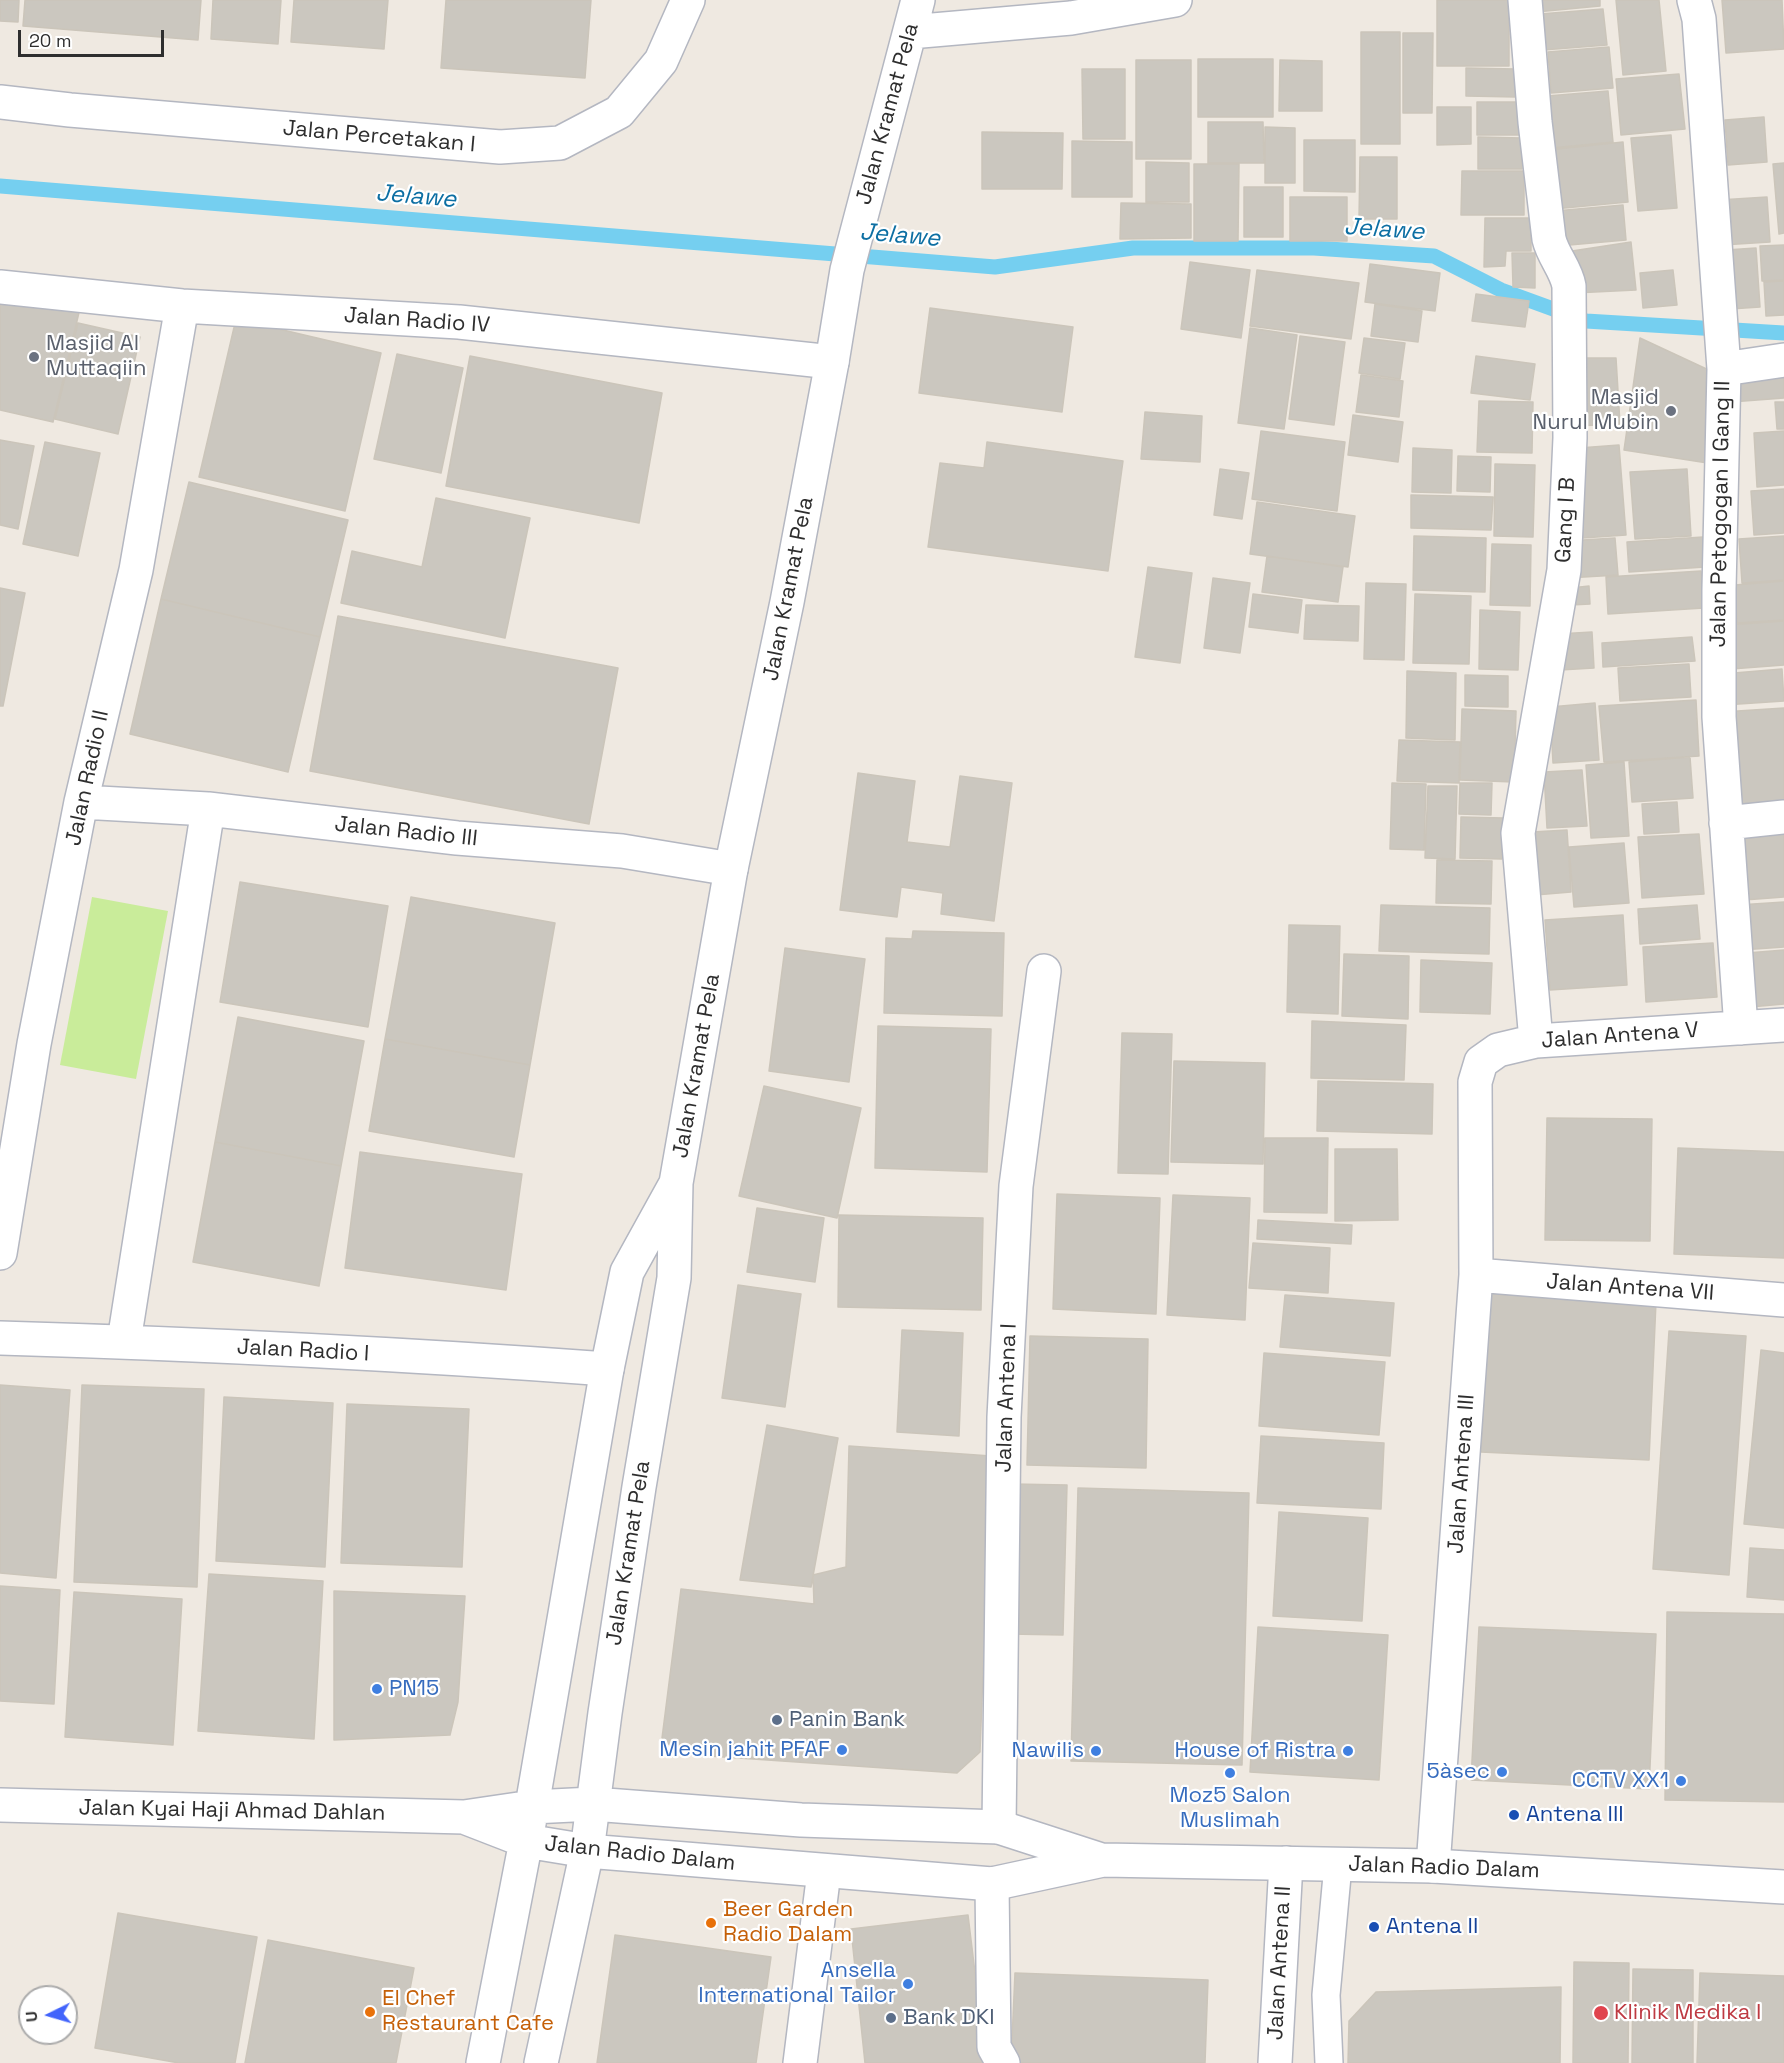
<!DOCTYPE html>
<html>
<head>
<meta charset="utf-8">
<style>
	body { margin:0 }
	#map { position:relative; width:1784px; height:2063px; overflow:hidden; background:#efe9e1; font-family:"Space Grotesk",sans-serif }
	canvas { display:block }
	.north { position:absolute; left:18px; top:1985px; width:60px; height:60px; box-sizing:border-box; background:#fff; border:2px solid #ababab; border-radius:50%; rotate:265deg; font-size:16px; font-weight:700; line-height:24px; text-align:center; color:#2e2e2e }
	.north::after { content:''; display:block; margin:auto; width:21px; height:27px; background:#4264fb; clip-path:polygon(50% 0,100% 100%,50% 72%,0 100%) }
	.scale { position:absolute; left:18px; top:30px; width:146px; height:27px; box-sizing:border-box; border:3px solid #2e2e2e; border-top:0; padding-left:8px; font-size:18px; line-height:21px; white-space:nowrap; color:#2e2e2e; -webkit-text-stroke:4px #fff; paint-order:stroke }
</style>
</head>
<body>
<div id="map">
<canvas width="1784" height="2063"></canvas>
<div class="north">U</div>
<div class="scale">20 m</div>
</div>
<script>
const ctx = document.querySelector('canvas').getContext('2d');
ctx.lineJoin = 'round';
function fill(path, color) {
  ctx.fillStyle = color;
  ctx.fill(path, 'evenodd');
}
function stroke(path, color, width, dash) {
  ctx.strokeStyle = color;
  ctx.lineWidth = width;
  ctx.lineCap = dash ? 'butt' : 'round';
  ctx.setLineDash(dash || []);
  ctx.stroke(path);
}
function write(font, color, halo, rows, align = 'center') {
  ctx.font = font + ' "Space Grotesk",sans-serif';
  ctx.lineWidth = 4.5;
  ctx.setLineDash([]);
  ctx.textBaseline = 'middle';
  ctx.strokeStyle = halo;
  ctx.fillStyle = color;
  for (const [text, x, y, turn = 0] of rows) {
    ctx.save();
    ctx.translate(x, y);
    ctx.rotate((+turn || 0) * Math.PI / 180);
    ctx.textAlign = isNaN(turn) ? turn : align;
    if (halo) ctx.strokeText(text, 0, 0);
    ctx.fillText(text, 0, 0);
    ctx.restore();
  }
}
const pitch = new Path2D(`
	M92,897L168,911L136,1079L60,1065Z`);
const stream = new Path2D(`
	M0,186L995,267L1133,248H1314L1434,256L1501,290L1586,321L1784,333`);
const building = new Path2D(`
	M0,0H19L18,22L0,21Z
	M25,0H201L198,40L23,26Z
	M213,0H281L278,44L211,39Z
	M294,0H388L384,49L291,42Z
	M446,0H591L585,78L441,68Z
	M1437,0H1509V66H1437Z
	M1535,0H1600V6L1536,12Z
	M1616,0H1659L1666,71L1623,75Z
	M1722,0H1782L1784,49L1726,53Z
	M1603,9L1607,45L1543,50L1540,14Z
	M1361,32H1400V144H1361Z
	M1403,33H1433L1432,113H1403Z
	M1609,47L1613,88L1551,93L1548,52Z
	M1198,59H1273V117H1198Z
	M1136,60H1191V159H1136Z
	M1280,60L1322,61V111H1279Z
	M1466,68L1516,69V97L1466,96Z
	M1082,69H1125V139H1083Z
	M1679,74L1685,129L1621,135L1616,79Z
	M1608,91L1613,142L1552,148L1547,96Z
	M1477,102H1520L1521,135H1477Z
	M1437,107H1471V144L1437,145Z
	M1764,117L1767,162L1728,165L1725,120Z
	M1208,122H1263L1264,163H1208Z
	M1265,127L1295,128V183H1265Z
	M982,132L1063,133L1062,189H982Z
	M1671,135L1677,208L1638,211L1631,138Z
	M1478,137L1522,138V169H1478Z
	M1304,140H1355V192L1304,191Z
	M1072,141L1132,142V197H1072Z
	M1623,142L1628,202L1554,209L1548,150Z
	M1360,157H1397V219H1359Z
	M1146,162L1189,163V202H1146Z
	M1784,163V233L1779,234L1773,164Z
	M1194,164H1239L1238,241H1194Z
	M1462,171H1524V215H1461Z
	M1244,187H1283V237H1244Z
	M1290,197H1347V241H1290Z
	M1767,197L1770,242L1722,245L1719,200Z
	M1121,203L1191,204V238L1120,239Z
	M1623,205L1626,240L1558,246L1555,211Z
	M1485,218H1531V251H1506L1505,266L1484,267Z
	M1631,242L1636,290L1574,293L1572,251Z
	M1784,245V280L1762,281L1760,246Z
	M1756,248L1760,307L1730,309L1726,250Z
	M1512,253H1535V288L1513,287Z
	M1190,262L1250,270L1241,338L1181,329Z
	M1370,264L1440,273L1435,311L1365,302Z
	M1257,270L1359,283L1351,339L1250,326Z
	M1673,270L1677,305L1643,308L1640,273Z
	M1784,281V315L1766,316L1764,282Z
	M0,293L81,304L53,422L0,410Z
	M1476,294L1529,301L1525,327L1472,321Z
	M1375,304L1422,311L1418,342L1371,336Z
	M930,308L1073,327L1062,412L919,393Z
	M236,319L381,353L345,511L199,477Z
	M78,323L140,337L118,434L55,419Z
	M1250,328L1297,335L1284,429L1238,423Z
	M1300,336L1345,342L1334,425L1289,419Z
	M1364,338L1405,343L1400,379L1359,373Z
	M1640,338L1713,372L1714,464L1624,450Z
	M397,354L463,368L441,473L374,459Z
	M470,356L662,393L639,523L446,486Z
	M1476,356L1535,364L1530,400L1471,393Z
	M1571,358H1616L1620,424L1574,426Z
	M1784,368V398L1731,402L1729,372Z
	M1361,375L1403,381L1399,417L1356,412Z
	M1479,401L1533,402L1532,453L1477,452Z
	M1775,402H1784V429H1777Z
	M1145,412L1202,416L1200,462L1141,459Z
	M1353,415L1403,422L1398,462L1348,455Z
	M1261,431L1345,442L1337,511L1252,499Z
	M1784,431V485L1757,487L1754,433Z
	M0,440L34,446L18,529L0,525Z
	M45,442L100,453L78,556L23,544Z
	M987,442L1123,461L1108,571L928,547L940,463L984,468Z
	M1619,445L1626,535L1568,539L1579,448Z
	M1413,448L1452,450L1451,493L1412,492Z
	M1458,456L1491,457L1490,492L1457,491Z
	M1495,464L1535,465L1533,537L1494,536Z
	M1220,469L1249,473L1242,519L1214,515Z
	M1687,469L1691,536L1635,539L1630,472Z
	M189,482L348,520L320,637L161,599Z
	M1784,489V533L1754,535L1751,491Z
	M1411,495L1493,497L1491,530L1411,528Z
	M436,498L530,518L505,638L341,603L352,551L422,567Z
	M1257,502L1355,516L1348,567L1250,554Z
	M1414,536L1486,538L1485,592L1413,590Z
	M1784,536V580L1742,583L1739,539Z
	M1703,537L1705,567L1629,572L1627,542Z
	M1615,538L1618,575L1567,578V541Z
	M1492,544L1531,545L1530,606L1490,605Z
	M1267,556L1343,567L1338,602L1262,592Z
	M1148,567L1192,573L1180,663L1135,657Z
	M1701,571L1704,608L1608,614L1606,577Z
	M1213,578L1250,583L1240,653L1204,648Z
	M1784,581V620L1737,623L1735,585Z
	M1366,583L1406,584L1404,660L1364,659Z
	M1589,586L1590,604L1571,605V588Z
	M0,588L25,593L3,706H0Z
	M1253,594L1302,600L1298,633L1249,627Z
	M1415,594L1471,596L1469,664L1413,663Z
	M161,599L320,637L288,772L130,734Z
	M1306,605L1359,606L1358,641L1304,639Z
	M1480,610L1520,612L1518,670L1479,669Z
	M338,616L618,668L589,824L310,771Z
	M1784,621V665L1731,669L1728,625Z
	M1592,632L1594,668L1560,670L1558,634Z
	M1692,637L1695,661L1603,667L1602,643Z
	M1689,664L1691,697L1620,701L1618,668Z
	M1782,669L1784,701L1724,705L1722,674Z
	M1407,671L1456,673L1455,740L1406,738Z
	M1465,675L1508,676V707L1465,706Z
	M1696,700L1699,756L1604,762L1599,706Z
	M1595,703L1599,760L1553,763L1550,707Z
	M1784,708V806L1728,809L1722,712Z
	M1462,709L1516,711L1514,782L1460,780Z
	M1399,740L1460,742L1459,783L1397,781Z
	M1690,757L1693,798L1632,802L1629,762Z
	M1624,762L1629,836L1591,838L1586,765Z
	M1582,770L1587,826L1547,828L1544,772Z
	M858,773L915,781L907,842L950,847L960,776L1012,783L994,921L941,914L943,893L901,887L897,917L840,910Z
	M1392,783L1426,784L1424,850L1390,849Z
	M1460,783H1492L1491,815L1459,814Z
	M1428,786H1457L1455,859L1425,858Z
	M1677,802L1679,832L1644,834L1642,804Z
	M1461,817L1504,818L1502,859L1460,858Z
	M1784,829V897L1744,900L1739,833Z
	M1567,830L1571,892L1535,895L1532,832Z
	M1699,834L1704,894L1642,898L1638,837Z
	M1624,843L1629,903L1574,907L1569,847Z
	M1437,860L1492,861L1491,904L1436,903Z
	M240,882L388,906L368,1027L220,1002Z
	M411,897L555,923L530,1065L385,1039Z
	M1784,902V947L1741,950L1738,905Z
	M1381,905L1490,908L1489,954L1379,951Z
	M1697,905L1700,939L1640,944L1638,909Z
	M1623,915L1627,985L1550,990L1545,920Z
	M1289,925L1340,926L1338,1014L1287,1012Z
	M913,931L1004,933L1002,1016L884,1013L886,938L912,939Z
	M1713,943L1717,997L1646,1002L1643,947Z
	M785,948L865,959L849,1082L769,1071Z
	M1784,950V1004L1750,1007L1747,953Z
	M1344,954L1409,956L1408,1019L1342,1016Z
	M1421,960L1492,963L1490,1014L1420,1012Z
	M238,1017L364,1041L341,1166L215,1142Z
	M1312,1021L1406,1025L1404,1080L1311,1078Z
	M878,1026L991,1029L987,1172L875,1168Z
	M1122,1033L1172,1034L1168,1174L1118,1173Z
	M385,1039L530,1065L514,1157L369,1131Z
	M1174,1061L1265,1063L1263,1164L1171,1162Z
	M1318,1081L1433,1084L1432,1134L1317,1131Z
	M764,1086L861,1108L837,1218L739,1196Z
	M1547,1118L1652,1119L1650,1241L1545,1240Z
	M1265,1138H1328L1327,1213L1264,1212Z
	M215,1142L341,1166L319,1286L193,1262Z
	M1678,1148L1784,1152V1258L1674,1254Z
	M1335,1149H1397L1398,1220L1335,1221Z
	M360,1152L522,1174L506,1290L345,1268Z
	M1057,1194L1160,1198L1156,1314L1053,1309Z
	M1173,1195L1250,1198L1245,1320L1167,1315Z
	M757,1208L824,1218L815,1282L747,1272Z
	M839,1215L983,1218L981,1310L838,1307Z
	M1258,1220L1352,1225L1351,1244L1257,1239Z
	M1253,1243L1330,1248L1328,1293L1249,1288Z
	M738,1285L801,1294L785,1407L722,1398Z
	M1489,1294L1656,1302L1649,1460L1481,1452Z
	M1285,1295L1394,1303L1390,1356L1280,1347Z
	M902,1330L963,1333L959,1436L897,1432Z
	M1669,1331L1746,1336L1729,1575L1653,1569Z
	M1030,1336L1148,1339L1146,1468L1027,1465Z
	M1761,1350L1784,1353V1528L1744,1524Z
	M1264,1353L1385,1362L1379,1435L1259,1426Z
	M0,1385L70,1390L56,1578L0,1573Z
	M82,1385L204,1389L197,1587L74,1582Z
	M224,1397L333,1403L325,1567L216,1561Z
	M347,1404L469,1409L462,1567L341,1563Z
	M767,1425L838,1438L811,1587L740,1580Z
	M1261,1436L1384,1443L1381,1509L1257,1503Z
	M849,1446L991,1456L980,1752L957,1773L680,1754L662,1738L681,1589L814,1604L813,1575L846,1567Z
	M1013,1484L1067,1485L1063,1635L1009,1634Z
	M1078,1488L1249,1493L1242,1765L1071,1761Z
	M1279,1512L1368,1518L1362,1621L1273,1616Z
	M1750,1548L1784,1550V1600L1747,1597Z
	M209,1574L323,1581L314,1739L198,1731Z
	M0,1586L60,1590L54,1704L0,1701Z
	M334,1591L465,1596L458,1702L450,1735L334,1740Z
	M74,1592L182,1599L173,1745L65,1737Z
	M1667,1612L1784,1614V1802L1665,1800Z
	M1258,1627L1388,1635L1379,1780L1250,1772Z
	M1479,1627L1656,1634L1649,1789L1471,1780Z
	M118,1913L257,1937L235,2063H179L95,2048Z
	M968,1915L986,2063H865L851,1929Z
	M615,1935L771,1957L756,2063H597Z
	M268,1940L414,1968L396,2063H245Z
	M1574,1962L1629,1963L1628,2063H1573Z
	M1633,1969L1693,1970V2063H1632Z
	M1015,1973L1208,1980L1205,2063H1011Z
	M1700,1973L1784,1976V2063H1697Z
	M1561,1987L1560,2063H1348L1349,2021L1376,1992Z`);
const lane = new Path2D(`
	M1329,2063L1326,1995L1338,1865`);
const street = new Path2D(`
	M1525,0L1535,122L1549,239C1553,256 1566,269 1569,286L1570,438L1564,570L1518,833L1536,1041
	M1694,0L1699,19L1724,369L1719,589V717L1741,1028
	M0,102L70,110L500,147L560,143L619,112L661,61L688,0
	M0,287L182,306L459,322L832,362
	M1724,369L1784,360
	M81,802L208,809L457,838L622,851L731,869
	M1726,823L1784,817
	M0,1253L34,1044L81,802L136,570L182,306
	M1476,1275L1784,1300
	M0,1338C202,1344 405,1354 607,1369
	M124,1341L208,809
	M999,1827L1004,1417L1016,1186L1044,971
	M1433,1866L1476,1275L1475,1082L1481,1062L1498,1050L1536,1041L1784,1025
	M992,1884L994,2047L1003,2063
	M800,2063L824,1872
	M1275,2063L1286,1863`);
const secondary = new Path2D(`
	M910,32L1071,18L1175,0
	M0,1805L464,1817L532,1807L593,1804L801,1820L999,1827L1101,1860
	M464,1817L526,1841L587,1851L992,1884L1103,1860L1433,1866L1784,1887
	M483,2063L526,1841L607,1369L627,1272L674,1187
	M541,2063L587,1851L605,1713L639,1487L674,1278L676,1183L731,869L787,602L832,362L847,270L918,0`);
const markers = [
	[34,357,6,"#6b7280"],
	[1671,411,6,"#6b7280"],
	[377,1689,6,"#3f7fe0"],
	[777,1720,6,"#5c6f8a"],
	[842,1750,6,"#3f7fe0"],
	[1096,1751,6,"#3f7fe0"],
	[1348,1751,6,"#3f7fe0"],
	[1502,1772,6,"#3f7fe0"],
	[1230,1773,6,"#3f7fe0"],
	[1681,1781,6,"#3f7fe0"],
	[1514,1815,6,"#1a4fb4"],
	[711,1923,6,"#e8710a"],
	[1374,1927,6,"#1a4fb4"],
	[908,1984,6,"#3f7fe0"],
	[370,2012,6,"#e8710a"],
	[1601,2013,8,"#e0444e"],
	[891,2018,6,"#5c6f8a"]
];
const streetNames = [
	["Jalan Kramat Pela",888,114,-75],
	["Jalan Percetakan I",379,137,5],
	["Jalan Radio IV",417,321,4],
	["Jalan Petogogan I Gang II",1721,514,-89],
	["Gang I B",1566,520,-87],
	["Jalan Kramat Pela",789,589,-79],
	["Jalan Radio II",88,778,-78],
	["Jalan Radio III",406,832,6],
	["Jalan Antena V",1620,1036,-4],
	["Jalan Kramat Pela",697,1066,-80],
	["Jalan Antena VII",1630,1288,4],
	["Jalan Radio I",303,1351,3],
	["Jalan Antena I",1007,1398,-88],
	["Jalan Antena III",1462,1474,-86],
	["Jalan Kramat Pela",629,1553,-81],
	["Jalan Kyai Haji Ahmad Dahlan",232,1811,1],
	["Jalan Radio Dalam",640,1854,6],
	["Jalan Radio Dalam",1444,1868,2],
	["Jalan Antena II",1280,1963,-87]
];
const worshipNames = [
	["Masjid Al",46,344],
	["Muttaqiin",46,369],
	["Masjid",1659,398,"right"],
	["Nurul Mubin",1659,423,"right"]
];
const shopNames = [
	["PN15",389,1689,"left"],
	["Mesin jahit PFAF",830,1750],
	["Nawilis",1084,1751],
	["House of Ristra",1336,1751],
	["5àsec",1490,1772],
	["CCTV XX1",1669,1781],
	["Moz5 Salon",1230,1796,"center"],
	["Muslimah",1230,1821,"center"],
	["Ansella",896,1971],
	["International Tailor",896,1996]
];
const serviceNames = [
	["Panin Bank",789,1720],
	["Bank DKI",903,2018]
];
const transitNames = [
	["Antena III",1526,1815],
	["Antena II",1386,1927]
];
const foodNames = [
	["Beer Garden",723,1910],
	["Radio Dalam",723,1935],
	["El Chef",382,1999],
	["Restaurant Cafe",382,2024]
];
const healthNames = [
	["Klinik Medika I",1614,2013]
];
const waterNames = [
	["Jelawe",416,197,5],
	["Jelawe",1384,230,4],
	["Jelawe",900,236,5]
];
fill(pitch, '#c9ec9a');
stroke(stream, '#75cff0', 15);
fill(building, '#cbc7bf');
stroke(building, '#cbc5ba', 1.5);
stroke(lane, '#b4b7c1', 30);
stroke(street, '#b4b7c1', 36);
stroke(secondary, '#b4b7c1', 36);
stroke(lane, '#fff', 27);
stroke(street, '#fff', 33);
stroke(secondary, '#fff', 33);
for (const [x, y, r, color] of markers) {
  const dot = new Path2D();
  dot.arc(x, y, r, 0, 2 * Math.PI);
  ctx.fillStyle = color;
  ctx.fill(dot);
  stroke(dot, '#fff', 2);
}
write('22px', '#2e2e2e', '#fff', streetNames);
write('22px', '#5b616d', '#fff', worshipNames, 'left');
write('22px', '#366cbe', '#fff', shopNames, 'right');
write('22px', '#4e5e75', '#fff', serviceNames, 'left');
write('22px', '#164399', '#fff', transitNames, 'left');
write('22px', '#c56008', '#fff', foodNames, 'left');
write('22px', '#be3a42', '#fff', healthNames, 'left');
write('italic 24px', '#0d6fa3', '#fff', waterNames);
</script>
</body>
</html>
